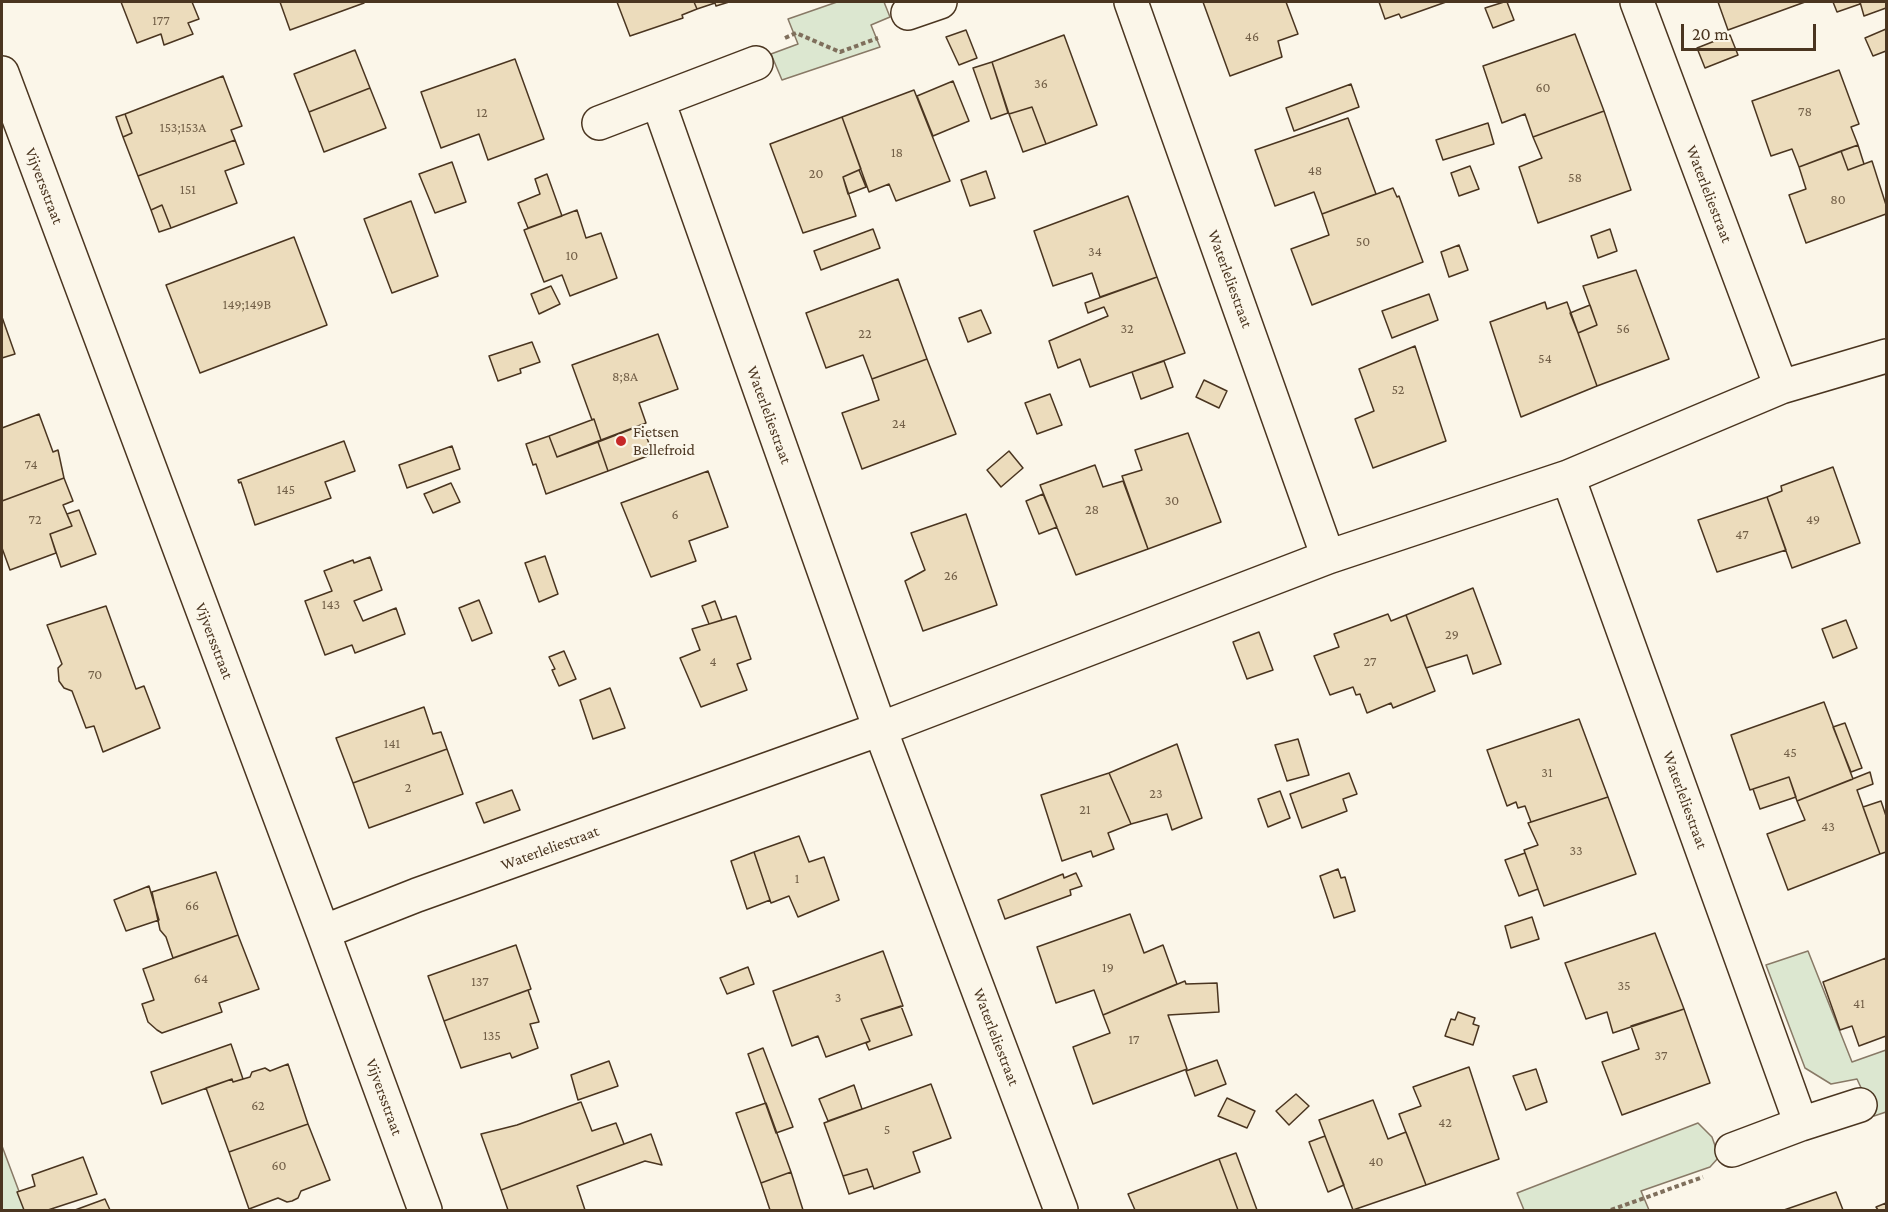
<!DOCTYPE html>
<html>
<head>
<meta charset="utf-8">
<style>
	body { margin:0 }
	#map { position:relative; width:1888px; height:1212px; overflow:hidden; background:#fbf6e9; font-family:"Crimson Pro",serif }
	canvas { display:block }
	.frame { position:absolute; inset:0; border:3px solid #4a3520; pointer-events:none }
	.scale { position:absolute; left:1681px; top:24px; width:135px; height:27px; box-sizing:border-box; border:3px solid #4a3520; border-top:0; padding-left:8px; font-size:18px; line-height:21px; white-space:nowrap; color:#4a3520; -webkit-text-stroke:4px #fbf6e9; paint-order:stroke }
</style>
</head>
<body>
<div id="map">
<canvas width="1888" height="1212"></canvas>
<div class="frame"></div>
<div class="scale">20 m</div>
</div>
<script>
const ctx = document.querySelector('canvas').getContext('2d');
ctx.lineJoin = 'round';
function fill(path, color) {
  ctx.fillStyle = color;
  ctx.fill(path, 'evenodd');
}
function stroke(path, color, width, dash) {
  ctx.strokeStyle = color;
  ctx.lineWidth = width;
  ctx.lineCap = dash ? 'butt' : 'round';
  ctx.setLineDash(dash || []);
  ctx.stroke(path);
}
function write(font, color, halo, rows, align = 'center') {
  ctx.font = font + ' "Crimson Pro",serif';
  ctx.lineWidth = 4.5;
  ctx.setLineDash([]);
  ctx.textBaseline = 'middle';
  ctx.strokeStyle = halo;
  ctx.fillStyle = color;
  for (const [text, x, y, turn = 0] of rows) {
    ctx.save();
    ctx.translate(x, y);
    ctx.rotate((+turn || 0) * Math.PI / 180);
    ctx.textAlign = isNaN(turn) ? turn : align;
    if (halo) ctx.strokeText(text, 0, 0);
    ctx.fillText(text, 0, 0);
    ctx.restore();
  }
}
const green = new Path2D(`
	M837,2H884L890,17L871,25L880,47L782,80L771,54L798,44L788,19Z
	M1808,951L1852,1062L1886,1050V1112L1874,1116L1857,1079L1831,1084L1805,1068L1766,965Z
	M1698,1123L1712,1137L1719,1157L1710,1167L1641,1191L1649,1210H1524L1517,1193Z
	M2,1146L26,1210H2Z`);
const building = new Path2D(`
	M121,2H192L199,19L188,23L193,34L164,45L161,34L137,43Z
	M280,2H364V3L290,30Z
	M617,2H694L697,9L682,15L683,18L630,36Z
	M694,2H729L716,6L715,3L697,9Z
	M1203,2H1286L1298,34L1278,41L1282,57L1230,76Z
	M1379,2H1446L1401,18L1399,14L1385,19Z
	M1504,2H1507L1514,20L1493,28L1485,8Z
	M1718,2H1805L1728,30Z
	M1833,2H1860V4L1837,12Z
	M1860,2H1886V8L1864,16Z
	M1886,29V51L1873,56L1865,38Z
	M966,30L977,58L959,65L946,37Z
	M1575,34L1604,111L1533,137L1525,114L1502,123L1483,66Z
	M1064,35L1097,125L1046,144L1032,107L1009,114L992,62Z
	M1730,35L1738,55L1705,68L1697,48Z
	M355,50L370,88L309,112L294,74Z
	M515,59L544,139L488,160L479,134L441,148L421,92Z
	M992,62L1008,113L991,119L973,68Z
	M1839,70L1859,124L1851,127L1858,145L1799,167L1792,149L1771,156L1752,101Z
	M223,76L242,126L231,130L235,140L138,176L123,137L132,133L125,114Z
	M953,81L969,121L933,136L917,96Z
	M1351,84L1359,107L1294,131L1286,108Z
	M370,88L386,128L324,152L309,112Z
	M914,90L950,181L896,201L889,184L869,192L842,117Z
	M1032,107L1046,144L1023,152L1009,114Z
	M1604,111L1631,190L1538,223L1519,167L1542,158L1533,137Z
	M125,114L132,133L123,137L116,117Z
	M842,117L861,169L843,177L856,216L803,233L770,144Z
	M1348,118L1376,194L1322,214L1314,192L1275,206L1255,150Z
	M1488,123L1494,144L1443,160L1436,140Z
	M235,140L244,164L225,171L237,203L171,228L162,205L151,210L138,176Z
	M1858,145L1864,164L1848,170L1841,151Z
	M1841,151L1848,170L1872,161L1886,205V214L1806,243L1789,195L1806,189L1799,167Z
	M452,162L466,202L435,213L419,174Z
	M1470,166L1479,189L1459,196L1451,173Z
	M859,170L866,187L848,194L843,177Z
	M986,171L995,198L970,206L961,180Z
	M547,174L562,216L528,228L518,203L540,194L535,179Z
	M1393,188L1397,197L1399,196L1423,262L1312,305L1291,249L1329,235L1322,214Z
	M1128,196L1157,277L1100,297L1092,273L1053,286L1034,231Z
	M411,201L438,276L392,293L364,219Z
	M162,205L171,228L159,232L151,210Z
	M577,210L586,238L601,233L617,278L570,296L562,275L544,282L524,230Z
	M873,229L880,248L821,270L814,251Z
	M1610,229L1617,251L1598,258L1591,236Z
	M294,237L327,325L200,373L166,285Z
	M1459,245L1468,270L1449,277L1441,252Z
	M1636,270L1669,359L1597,386L1578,333L1597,325L1583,286Z
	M1157,277L1185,353L1090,387L1080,359L1058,368L1049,341L1108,316L1104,307L1088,313L1085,303Z
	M898,279L927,359L872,379L863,355L826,368L806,313Z
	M551,286L560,304L539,314L531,294Z
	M1429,294L1438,320L1392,338L1382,311Z
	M1545,302L1547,309L1567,302L1597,386L1521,417L1490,322Z
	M1590,305L1597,325L1578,333L1570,313Z
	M981,310L991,333L968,342L959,318Z
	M2,317L15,354L2,358Z
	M658,334L678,389L639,403L646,423L601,440L594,419L592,420L572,365Z
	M532,342L540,362L520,369L521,373L498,381L489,356Z
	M1415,346L1446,441L1373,468L1355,419L1374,411L1359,369Z
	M927,359L956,434L862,469L842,413L879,400L872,379Z
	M1164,361L1173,387L1141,399L1132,372Z
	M1204,380L1227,391L1219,408L1196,397Z
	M1050,394L1062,425L1037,434L1025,403Z
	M39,414L53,452L58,450L64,478L2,501V428Z
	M594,419L601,440L557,457L549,436Z
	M642,425L653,454L608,471L598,442Z
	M1188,433L1221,522L1148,549L1122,476L1142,470L1135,450Z
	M549,436L557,457L598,442L608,471L546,494L536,464L533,465L526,444Z
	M344,441L355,471L325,482L331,498L255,525L241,482L239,483L238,480Z
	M452,446L460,469L407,488L399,465Z
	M1009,451L1023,468L1001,487L987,470Z
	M1095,465L1103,487L1123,481L1148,549L1076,575L1040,485Z
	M1833,467L1860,543L1792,568L1767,497L1782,491L1781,486Z
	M708,471L728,527L689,541L696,561L651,577L621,503Z
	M64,478L73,501L63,505L72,526L50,534L56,553L10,570L2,548V501Z
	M451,483L460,502L433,513L424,494Z
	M1043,494L1057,527L1039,534L1026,501Z
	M1767,497L1786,550L1717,572L1698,520Z
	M79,510L96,554L61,567L50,534L72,526L67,514Z
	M966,514L997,605L923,631L905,581L925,570L911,533Z
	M545,556L558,594L539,602L525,563Z
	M370,557L382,590L354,601L363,621L396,608L405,634L355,653L352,645L325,655L305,601L332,591L324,571L353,560L354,563Z
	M1473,588L1501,664L1473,674L1467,655L1426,668L1406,615Z
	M479,600L492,633L472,641L459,608Z
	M715,601L722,620L709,624L702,606Z
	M106,606L136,689L144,686L160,728L103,752L94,726L86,728L72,691L64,688L59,681L58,668L62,664L47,625Z
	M1388,614L1391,621L1406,615L1435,691L1393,708L1391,703L1367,713L1360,694L1356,695L1353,687L1330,695L1314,656L1339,647L1334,634Z
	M736,616L751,659L737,664L747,690L701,707L680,658L700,650L692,629Z
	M1846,620L1857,648L1833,658L1822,629Z
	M1259,632L1273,670L1247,679L1233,642Z
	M564,651L576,679L559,686L552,670L555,669L549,657Z
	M610,688L625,728L593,739L580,700Z
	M1824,702L1853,779L1797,801L1789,777L1750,790L1731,735Z
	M424,707L433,734L441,732L447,749L353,783L336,738Z
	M1579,719L1608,797L1531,822L1525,806L1518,808L1516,802L1507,806L1487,750Z
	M1845,723L1862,768L1851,772L1833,727Z
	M1298,739L1309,775L1287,781L1275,745Z
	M1177,744L1202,818L1172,830L1167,814L1131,824L1109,773Z
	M447,749L463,794L369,828L353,783Z
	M1870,772L1873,784L1857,790L1880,854L1788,890L1767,834L1805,820L1797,801Z
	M1109,773L1131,824L1108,833L1114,849L1093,857L1091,851L1062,861L1041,795Z
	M1349,773L1357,794L1343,799L1347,811L1302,828L1290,794Z
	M1789,777L1796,797L1760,809L1753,789Z
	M512,790L520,810L484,823L476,803Z
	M1280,791L1290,818L1268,827L1258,799Z
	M1608,797L1636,874L1544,906L1524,850L1538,845L1528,823Z
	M1881,801L1886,816V852L1880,854L1863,807Z
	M799,836L809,862L824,857L839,900L798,917L789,896L771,903L754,852Z
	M754,852L770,900L747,909L731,861Z
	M1525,853L1538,889L1519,896L1505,860Z
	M1338,869L1341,878L1345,877L1355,911L1334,918L1320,876Z
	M216,872L238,935L173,958L166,937L160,930L152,892Z
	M1076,873L1082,886L1070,890L1071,895L1005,919L998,900L1063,874L1064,878Z
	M149,886L159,920L126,931L114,900Z
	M1130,914L1144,953L1163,945L1177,984L1103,1015L1094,990L1056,1003L1037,947Z
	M1532,917L1539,939L1511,948L1505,926Z
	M1655,933L1684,1009L1613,1033L1607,1012L1586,1019L1565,963Z
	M238,935L259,989L219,1003L222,1012L162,1033L157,1030L148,1022L142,1004L154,1000L143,969Z
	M516,945L531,989L444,1021L428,976Z
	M883,951L903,1006L861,1019L870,1041L826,1057L818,1036L792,1046L773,991Z
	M1886,958V1036L1859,1046L1852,1026L1840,1030L1823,982Z
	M748,967L754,984L727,994L720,978Z
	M1185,981L1186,984L1217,983L1219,1012L1168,1015L1187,1069L1093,1104L1073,1047L1110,1033L1103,1015Z
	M528,990L539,1022L530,1024L538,1048L512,1058L510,1053L461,1068L444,1021Z
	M901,1006L912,1035L869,1050L866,1043L870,1041L861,1019Z
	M1684,1009L1710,1083L1622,1115L1602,1062L1639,1049L1631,1026Z
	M1458,1012L1475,1018L1473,1024L1479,1026L1473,1045L1445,1036L1451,1019L1455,1020Z
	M231,1044L243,1079L233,1082L232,1079L162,1104L151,1072Z
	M763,1048L793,1127L776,1133L748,1054Z
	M1217,1060L1226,1084L1195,1096L1186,1071Z
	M609,1061L618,1086L578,1100L571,1075Z
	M288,1064L308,1124L229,1152L206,1088L232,1079L233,1082L250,1077L252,1072L265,1068L270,1071Z
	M1469,1067L1499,1159L1426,1185L1399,1114L1421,1106L1413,1087Z
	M1536,1069L1547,1102L1526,1110L1513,1076Z
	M931,1084L951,1138L913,1152L920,1172L874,1189L867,1169L843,1176L824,1123Z
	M854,1085L862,1109L828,1121L819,1099Z
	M1296,1094L1309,1106L1289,1125L1276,1111Z
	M1227,1098L1255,1111L1247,1128L1218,1116Z
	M1373,1100L1388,1139L1406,1132L1426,1185L1353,1210L1319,1120Z
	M581,1102L592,1131L616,1123L624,1144L501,1190L481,1134L517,1125Z
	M766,1103L791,1172L761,1183L736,1113Z
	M308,1124L330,1180L301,1191L298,1198L292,1201L287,1202L278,1198L249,1209L229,1152Z
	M651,1134L662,1165L645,1161L577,1186L585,1210H508L501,1190Z
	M1325,1136L1344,1185L1328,1192L1309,1142Z
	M1236,1153L1257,1210H1238L1219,1159Z
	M83,1157L97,1194L48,1210H24L17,1192L35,1186L32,1175Z
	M1219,1159L1238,1210H1135L1128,1194Z
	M867,1169L873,1186L849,1194L843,1176Z
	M791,1172L803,1210H770L761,1183Z
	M1836,1192L1843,1210H1784Z
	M105,1199L110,1210H75Z
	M1886,1203V1210H1878L1876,1207Z`);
const path = new Path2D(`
	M785,38L796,33L840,52L878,38
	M1611,1210L1703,1177`);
const minor = new Path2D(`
	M1131,2L1328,557
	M1637,2L1781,387
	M908,13L940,2
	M2,73L323,932L425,1210
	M658,101L880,729L1061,1210
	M599,123L756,63
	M1568,477L1801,1124
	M323,932L417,895L880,729L1328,557L1568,477L1781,387L1886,356
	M1732,1150L1801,1124L1860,1105`);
const markers = [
	[621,441,6,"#c62828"]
];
const numberNames = [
	["177",161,21],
	["46",1252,37],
	["36",1041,84],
	["60",1543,88],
	["78",1805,112],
	["12",482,113],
	["153;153A",183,128],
	["18",897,153],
	["48",1315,171],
	["20",816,174],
	["58",1575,178],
	["151",188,190],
	["80",1838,200],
	["50",1363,242],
	["34",1095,252],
	["10",572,256],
	["149;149B",247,305],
	["32",1127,329],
	["56",1623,329],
	["22",865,334],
	["54",1545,359],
	["8;8A",625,377],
	["52",1398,390],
	["24",899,424],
	["74",31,465],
	["145",286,490],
	["30",1172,501],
	["28",1092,510],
	["6",675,515],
	["72",35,520],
	["49",1813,520],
	["47",1742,535],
	["26",951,576],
	["143",331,605],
	["29",1452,635],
	["4",713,662],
	["27",1370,662],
	["70",95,675],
	["141",392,744],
	["45",1790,753],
	["31",1547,773],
	["2",408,788],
	["23",1156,794],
	["21",1085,810],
	["43",1828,827],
	["33",1576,851],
	["1",797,879],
	["66",192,906],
	["19",1108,968],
	["64",201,979],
	["137",480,982],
	["35",1624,986],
	["3",838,998],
	["41",1859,1004],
	["135",492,1036],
	["17",1134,1040],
	["37",1661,1056],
	["62",258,1106],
	["42",1445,1123],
	["5",887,1130],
	["40",1376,1162],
	["60",279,1166]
];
const streetNames = [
	["Vijversstraat",44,186,69],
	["Waterleliestraat",1709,194,69],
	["Waterleliestraat",1230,279,70],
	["Waterleliestraat",769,415,70],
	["Vijversstraat",214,641,69],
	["Waterleliestraat",1685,800,70],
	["Waterleliestraat",550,848,-20],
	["Waterleliestraat",996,1037,69],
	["Vijversstraat",384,1097,70]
];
const poiNames = [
	["Fietsen",633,432],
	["Bellefroid",633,450]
];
fill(green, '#dce7d0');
stroke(green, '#887966', 1.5);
fill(building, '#ecdcbc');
stroke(building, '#4a3520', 1.5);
stroke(minor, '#4a3520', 36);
stroke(path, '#7f6f5c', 4, [4.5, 3]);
stroke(minor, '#fbf6e9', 33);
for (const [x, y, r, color] of markers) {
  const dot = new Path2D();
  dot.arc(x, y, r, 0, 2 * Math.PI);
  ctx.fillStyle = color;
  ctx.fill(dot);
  stroke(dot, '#fbf6e9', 2);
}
write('14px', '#725f47', null, numberNames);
write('16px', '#4a3520', '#fbf6e9', streetNames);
write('16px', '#4a3520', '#fbf6e9', poiNames, 'left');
</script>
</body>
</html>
